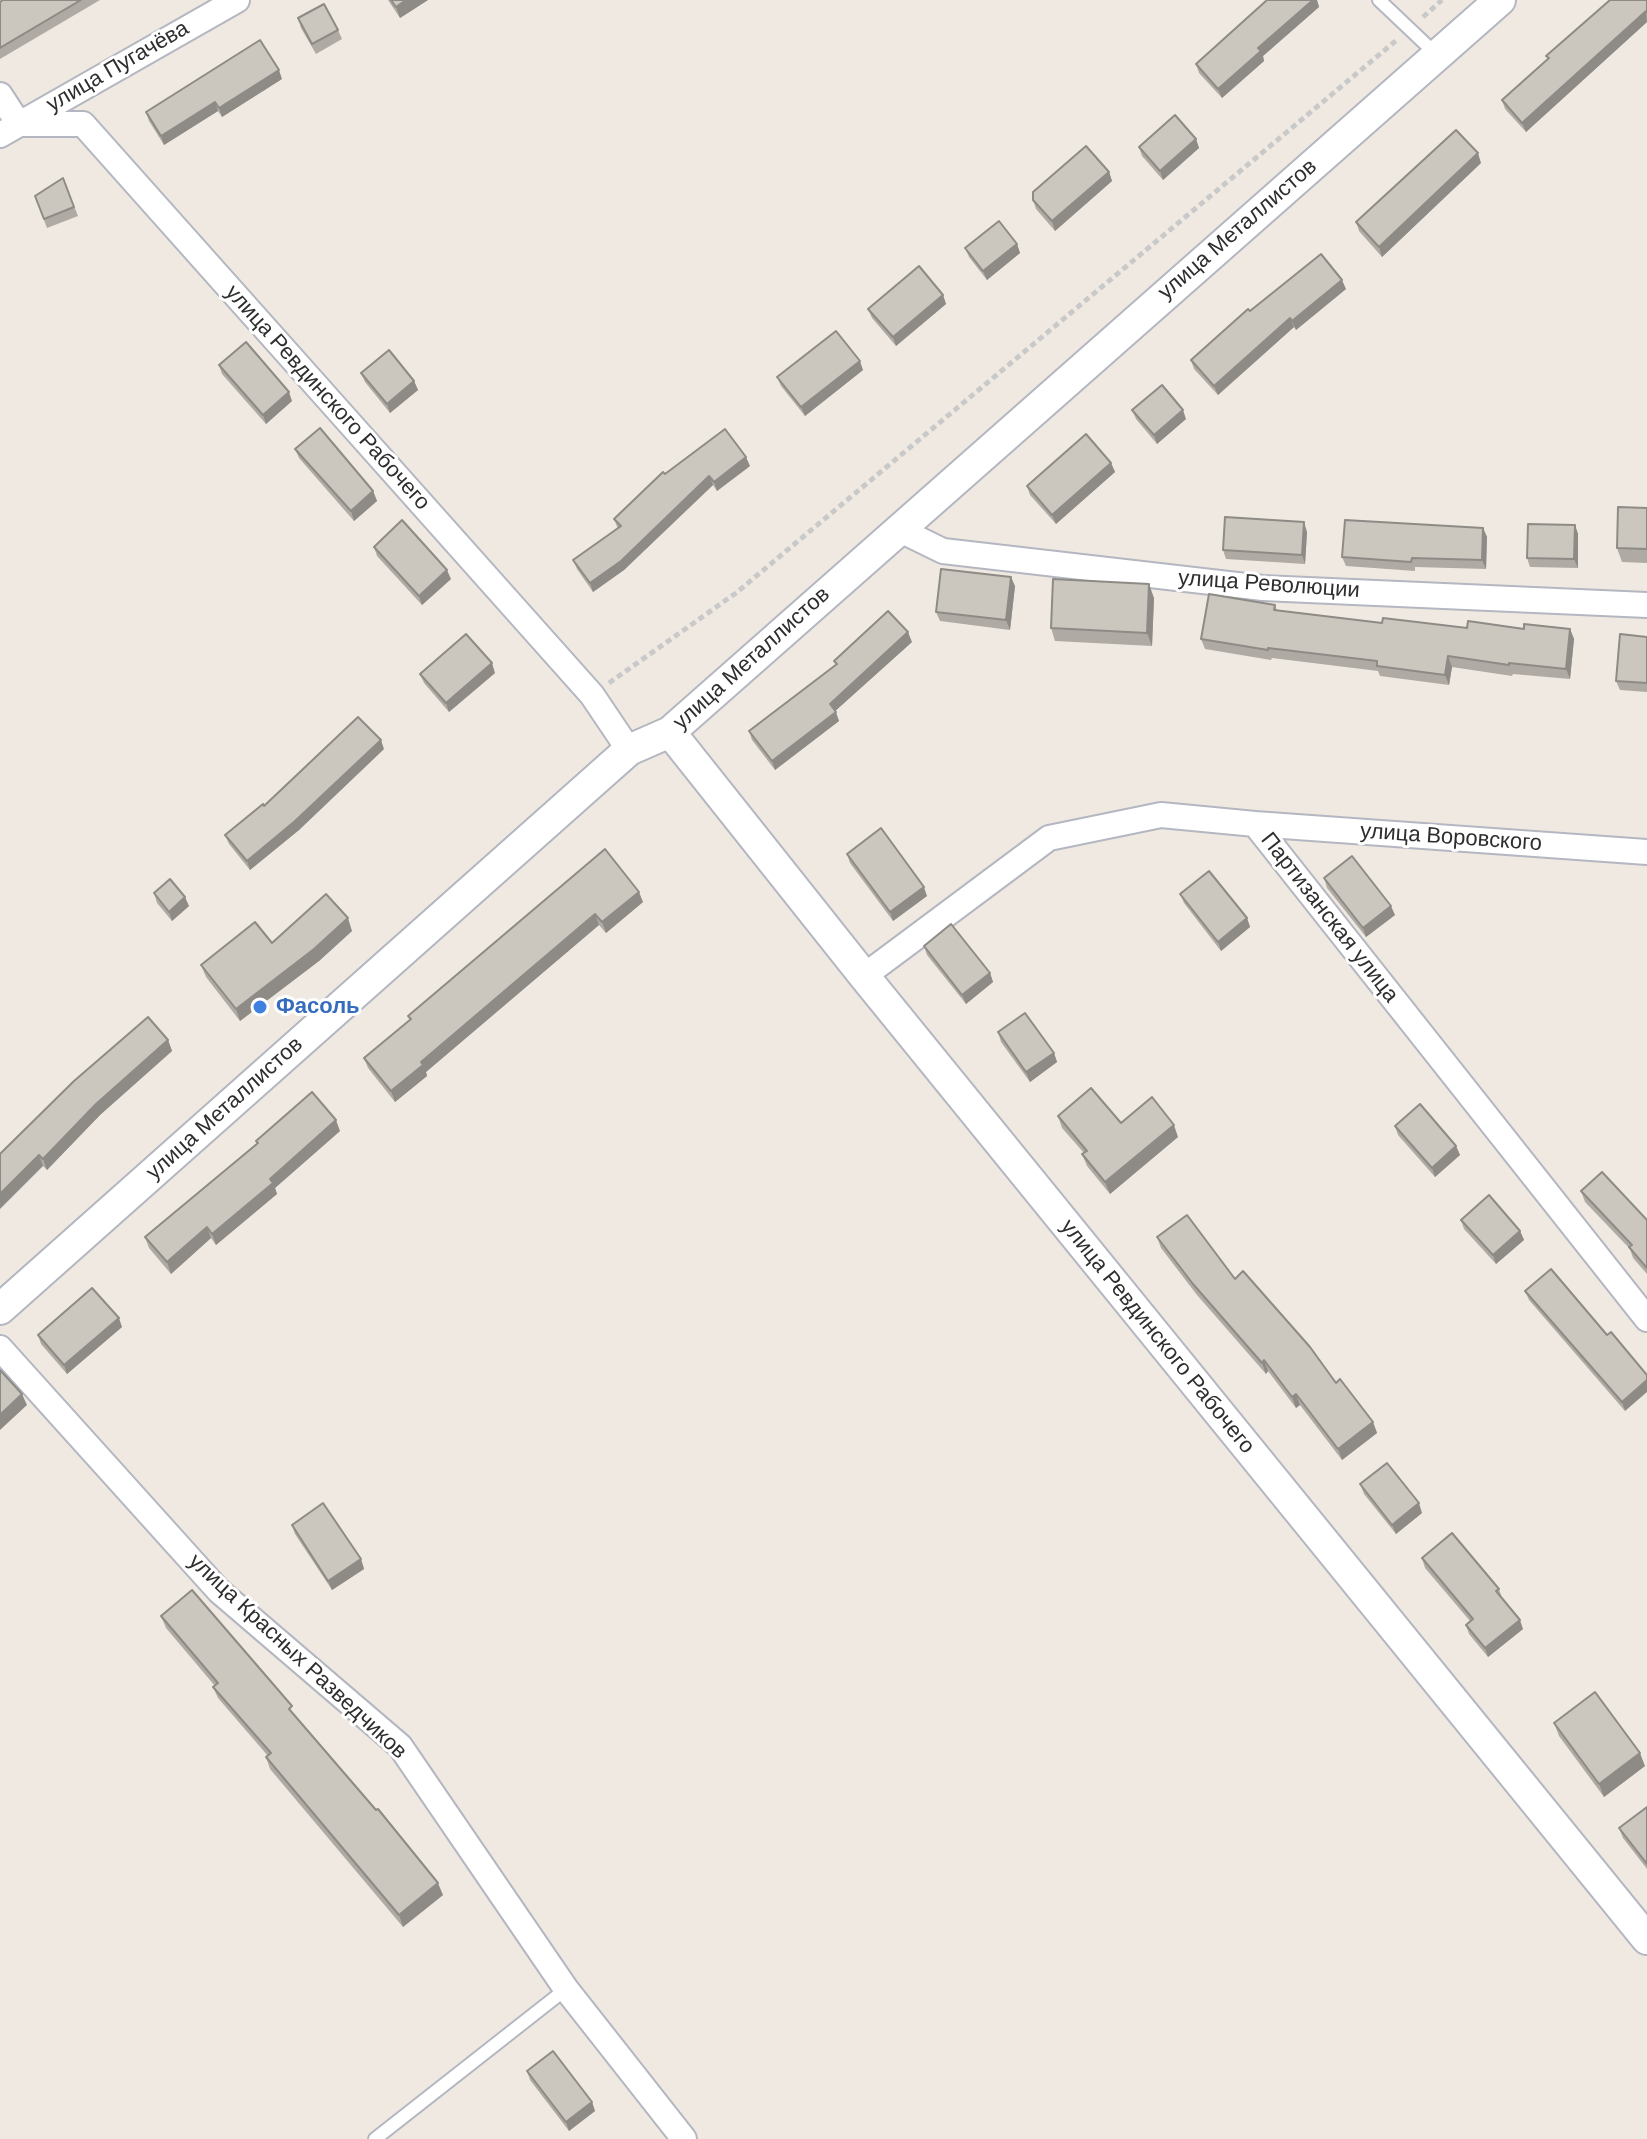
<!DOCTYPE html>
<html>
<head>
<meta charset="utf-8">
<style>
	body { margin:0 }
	canvas { display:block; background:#efe9e1 }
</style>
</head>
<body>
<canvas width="1647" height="2139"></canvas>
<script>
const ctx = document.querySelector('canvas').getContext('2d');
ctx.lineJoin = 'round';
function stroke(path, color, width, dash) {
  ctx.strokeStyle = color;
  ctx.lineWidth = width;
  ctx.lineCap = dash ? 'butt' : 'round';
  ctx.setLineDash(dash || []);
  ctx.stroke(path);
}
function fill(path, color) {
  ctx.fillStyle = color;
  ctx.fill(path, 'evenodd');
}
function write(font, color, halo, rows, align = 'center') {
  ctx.font = font + ' "DM Sans",sans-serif';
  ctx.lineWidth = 6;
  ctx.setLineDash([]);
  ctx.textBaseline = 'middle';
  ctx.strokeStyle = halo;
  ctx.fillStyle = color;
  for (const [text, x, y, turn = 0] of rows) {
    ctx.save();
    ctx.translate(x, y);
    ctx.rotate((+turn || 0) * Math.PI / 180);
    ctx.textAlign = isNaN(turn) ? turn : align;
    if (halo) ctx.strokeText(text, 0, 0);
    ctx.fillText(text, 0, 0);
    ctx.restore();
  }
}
const path = new Path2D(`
	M1423,17L1442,0
	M609,683L736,593L1398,39`);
const service = new Path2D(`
	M1379,0L1437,55
	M375,2139L566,1989`);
const minor = new Path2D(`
	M0,95L19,124H83L592,695L629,750
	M0,135L237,0
	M898,529L943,551L1263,588L1647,605
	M1255,824L1647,852
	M864,976L1049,838L1161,815L1255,824L1647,1319
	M0,1348L219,1591L400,1746L566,1989L684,2139`);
const tertiary = new Path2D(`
	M670,732L864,976L1647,1939
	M0,1309L629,750L670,732L1500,0`);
const wall = new Path2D(`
	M3,0H100L0,59V2Z
	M388,0H428L400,18Z
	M1267,0H1317L1319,7L1263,56L1264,61L1222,98L1199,73L1196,64Z
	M1647,0V22L1526,132L1505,109L1502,100L1548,59L1546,56Z
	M298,18L338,30L342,39L316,54L301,28Z
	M282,79L222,117L218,111L164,145L149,121L146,112Z
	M1196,139L1199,148L1163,180L1142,156L1139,147Z
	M1481,163L1382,257L1359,231L1356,222Z
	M1109,172L1112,181L1055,231L1036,209L1033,200Z
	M63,178L78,216L47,228L35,196Z
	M1017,244L1020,253L987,280L969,257L965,248Z
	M1346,289L1296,330L1294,327L1218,395L1194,369L1191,360L1250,311Z
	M943,295L946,304L896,346L872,318L868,309Z
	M219,365L292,401L266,424L222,374Z
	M863,370L805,416L781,386L777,377Z
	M361,373L414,381L418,390L390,413L365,382Z
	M1132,410L1186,419L1157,444L1136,419Z
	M295,449L373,491L377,501L354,521L299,458Z
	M1111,463L1115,472L1056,524L1030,495L1027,486Z
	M750,466L717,491L713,485L624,570L593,592L577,569L573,560L618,529L614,519L665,474Z
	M1647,508V563L1622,562L1617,548Z
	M1575,525L1578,534V568L1530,567L1527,558Z
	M1483,528L1487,537L1486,569L1415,567V571L1346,566L1342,557Z
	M1307,532L1305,564L1226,559L1223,550Z
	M374,547L451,579L422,605L377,556Z
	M1015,586L1010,630L940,621L936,612Z
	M1154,598L1152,646L1055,641L1051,628Z
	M1275,605L1277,610L1382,623L1467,628L1570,629L1574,639L1570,679L1513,674L1512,676L1452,667L1449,685L1380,676L1378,671L1272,658L1271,660L1205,649L1201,639Z
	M1647,637V692L1620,690L1616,681Z
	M912,642L835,711L839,721L775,770L752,740L749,731L836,665L834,661Z
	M495,673L449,712L424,683L420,674Z
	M384,749L299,830L250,870L229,844L225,835L264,806Z
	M605,849L643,902L606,933L599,925L426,1072L427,1076L395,1102L368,1068L364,1058L410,1020L408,1016Z
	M847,854L927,896L893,921L850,863Z
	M1324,878L1395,915L1366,937L1327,888Z
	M154,893L189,906L172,921L157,903Z
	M1180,894L1247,918L1250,927L1221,951L1184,903Z
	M352,931L319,961L240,1021L206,977L201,965Z
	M924,946L990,973L993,982L966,1004L927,955Z
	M998,1032L1054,1053L1057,1062L1030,1082L1001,1042Z
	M168,1040L172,1051L100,1115L47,1170L43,1166L0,1154Z
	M1058,1116L1121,1123L1178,1137L1110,1194L1087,1166L1082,1154L1084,1153L1062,1128Z
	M1395,1126L1456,1146L1460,1155L1435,1177L1398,1135Z
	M340,1131L275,1188L277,1194L216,1245L211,1238L171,1274L149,1248L145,1237L257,1144L256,1141Z
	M1581,1191L1647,1220V1274L1633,1258L1630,1249L1585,1202Z
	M1461,1220L1520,1231L1524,1240L1496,1264L1464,1229Z
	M1157,1237L1235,1279L1373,1422L1377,1433L1342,1460L1300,1405L1296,1408L1268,1371L1266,1374L1197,1295L1161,1248Z
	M1525,1291L1607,1335L1625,1411L1529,1300Z
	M122,1327L67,1374L41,1344L38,1335Z
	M1360,1484L1422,1513L1396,1534L1364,1494Z
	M292,1525L361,1559L364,1569L332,1590L295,1534Z
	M1422,1558L1499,1589L1502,1598L1523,1629L1488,1657L1469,1634L1466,1625L1470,1621L1425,1568Z
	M161,1616L295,1716L443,1895L403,1927L270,1769L266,1757L268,1756L218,1698L213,1687L215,1686L166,1628Z
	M1554,1723L1645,1766L1604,1797L1559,1736Z
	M1647,1807V1869L1623,1838L1619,1828Z
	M527,2071L592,2102L595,2111L569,2131L530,2080Z`);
const shadedWall = new Path2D(`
	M406,0H428L400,18L396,7Z
	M1313,0H1317L1319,7L1263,56L1264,61L1222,98L1218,89L1258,48Z
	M1646,11L1647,22L1526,132L1522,123Z
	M279,70L282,79L222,117L219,108Z
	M215,102L218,111L164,145L161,136Z
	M1196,139L1199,148L1163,180L1160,171Z
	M1478,153L1481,163L1382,257L1379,247Z
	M1109,172L1112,181L1055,231L1052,221Z
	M1017,244L1020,253L987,280L983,271Z
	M1342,280L1346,289L1296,330L1292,321Z
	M943,295L946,304L896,346L893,337Z
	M1290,318L1294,327L1218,395L1214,386Z
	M860,361L863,370L805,416L801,407Z
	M414,381L418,390L390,413L387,404Z
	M289,392L292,401L266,424L263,415Z
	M1183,410L1186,419L1157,444L1154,435Z
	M746,457L750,466L717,491L714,482Z
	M1111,463L1115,472L1056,524L1052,515Z
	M709,476L713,485L624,570L593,592L590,583Z
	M373,491L377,501L354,521L351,511Z
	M1304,522L1307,532L1305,564L1302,555Z
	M1575,525L1578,534V568L1574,559Z
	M1483,528L1487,537L1486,569L1482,560Z
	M447,570L451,579L422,605L419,596Z
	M1011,577L1015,586L1010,630L1006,620Z
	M1149,584L1154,598L1152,646L1147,633Z
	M1570,629L1574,639L1570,679L1566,669Z
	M908,632L912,642L833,713L830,704Z
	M1448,656L1452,667L1449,685L1445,675Z
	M492,663L495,673L449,712L446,703Z
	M836,712L839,721L775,770L772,761Z
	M381,740L384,749L299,830L250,870L247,861Z
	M924,887L927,896L893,921L890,912Z
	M639,892L643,902L606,933L602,922Z
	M185,897L189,906L172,921L169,912Z
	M1391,906L1395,915L1366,937L1363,928Z
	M595,914L599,925L426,1072L427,1076L395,1102L391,1091L421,1062Z
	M348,918L352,931L319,961L240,1021L236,1009Z
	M1247,918L1250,927L1221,951L1218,942Z
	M990,973L993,982L966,1004L962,995Z
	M168,1040L172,1051L100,1115L47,1170L43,1159L96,1104Z
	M1054,1053L1057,1062L1030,1082L1026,1072Z
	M336,1120L340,1131L275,1188L277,1194L216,1245L212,1234L270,1179Z
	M1174,1125L1178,1137L1110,1194L1105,1182Z
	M1456,1146L1460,1155L1435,1177L1432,1168Z
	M39,1155L43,1166L0,1209V1194Z
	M207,1227L211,1238L171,1274L167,1262Z
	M1520,1231L1524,1240L1496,1264L1493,1255Z
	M119,1318L122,1327L67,1374L64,1365Z
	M1264,1360L1268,1371L1266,1374L1262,1363Z
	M1647,1380V1392L1625,1411L1622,1402Z
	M22,1394L27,1405L0,1430V1415Z
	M1296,1394L1300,1405L1296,1408L1292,1397Z
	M1373,1422L1377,1433L1342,1460L1338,1449Z
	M1419,1503L1422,1513L1396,1534L1392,1525Z
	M361,1559L364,1569L332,1590L328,1581Z
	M1520,1620L1523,1629L1488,1657L1485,1648Z
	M1640,1753L1645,1766L1604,1797L1599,1784Z
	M438,1883L443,1895L403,1927L399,1915Z
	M592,2102L595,2111L569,2131L566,2122Z`);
const building = new Path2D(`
	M3,0H81L0,48V2Z
	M391,0H406L396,7Z
	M1267,0H1313L1258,48L1261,51L1218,89L1196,64Z
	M1610,0H1647V12L1646,11L1522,123L1502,100L1549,58L1546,56Z
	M324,4L338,30L312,44L298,18Z
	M260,40L279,70L219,108L215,102L161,136L146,112Z
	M1175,115L1196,139L1160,171L1139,147Z
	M1456,130L1478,153L1379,247L1356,222Z
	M1086,146L1109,172L1052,221L1033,200V192Z
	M63,178L74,207L44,219L35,196Z
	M999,221L1017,244L983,271L965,248Z
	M1321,254L1342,280L1292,321L1290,318L1214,386L1191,360L1248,309L1250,311Z
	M919,266L943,295L893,337L868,309Z
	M836,331L860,361L801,407L777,377Z
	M246,342L289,392L263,415L219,365Z
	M389,350L414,381L387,404L361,373Z
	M1162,385L1183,410L1154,435L1132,410Z
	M320,428L373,491L351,511L295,449Z
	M725,429L746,457L714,482L709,476L621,561L590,583L573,560L621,526L614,519L663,472L665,474Z
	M1086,434L1111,463L1052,515L1027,486Z
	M1618,507L1647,508V549L1617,548Z
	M1225,517L1304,522L1302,555L1223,550Z
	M402,520L447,570L419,596L374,547Z
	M1345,520L1483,528L1482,560L1412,558L1411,562L1342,557Z
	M1528,524L1575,525L1574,559L1527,558Z
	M941,569L1011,577L1006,620L936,612Z
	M1053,579L1149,584L1147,633L1051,628Z
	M1209,594L1275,605L1274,610L1382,623L1383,618L1467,628L1468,621L1524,629V624L1570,629L1566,669L1509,663V665L1448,656L1445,675L1377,666V661L1268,648V650L1201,639Z
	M888,611L908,632L830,704L836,712L772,761L749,731L837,664L834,661Z
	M466,634L492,663L446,703L420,674Z
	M1620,634L1647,637V683L1616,681Z
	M358,717L381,740L295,821L247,861L225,835L263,804L264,806Z
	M881,828L924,887L890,912L847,854Z
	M605,849L639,892L602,922L595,914L421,1062L423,1065L391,1091L364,1058L411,1019L408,1016Z
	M1352,856L1391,906L1363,928L1324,878Z
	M1209,871L1247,918L1218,942L1180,894Z
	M170,879L185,897L169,912L154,893Z
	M326,894L348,918L314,949L236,1009L201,965L255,922L272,943Z
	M951,924L990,973L962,995L924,946Z
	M1025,1013L1054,1053L1026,1072L998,1032Z
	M148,1017L168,1040L96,1104L43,1159L39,1155L0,1194V1154L74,1081Z
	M1091,1088L1121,1123L1152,1097L1174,1125L1105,1182L1082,1154L1087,1151L1058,1116Z
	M312,1092L336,1120L270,1179L273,1183L212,1234L207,1227L167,1262L145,1237L258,1143L256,1141Z
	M1420,1104L1456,1146L1432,1168L1395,1126Z
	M1602,1172L1647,1220V1268L1629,1247L1632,1245L1581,1191Z
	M1489,1195L1520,1231L1493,1255L1461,1220Z
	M1187,1215L1235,1279L1243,1271L1310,1347L1336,1383L1340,1379L1373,1422L1338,1449L1296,1394L1292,1397L1264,1360L1262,1363L1193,1284L1157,1237Z
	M1551,1269L1607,1335L1611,1332L1647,1375V1380L1622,1402L1525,1291Z
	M92,1288L119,1318L64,1365L38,1335Z
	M0,1370L22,1394L0,1415Z
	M1387,1463L1419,1503L1392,1525L1360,1484Z
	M323,1503L361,1559L328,1581L292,1525Z
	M1452,1533L1499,1589L1496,1591L1520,1620L1485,1648L1466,1625L1473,1619L1422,1558Z
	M192,1590L292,1706L289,1709L376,1810L378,1809L438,1883L399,1915L266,1757L271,1753L213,1687L218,1683L161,1616Z
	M1595,1692L1640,1753L1599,1784L1554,1723Z
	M1647,1807V1864L1619,1828Z
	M553,2051L592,2102L566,2122L527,2071Z`);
const markers = [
	[260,1007,8,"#3f7fe0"]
];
const streetNames = [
	["улица Пугачёва",118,67,-30],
	["улица Металлистов",1238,230,-41],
	["улица Ревдинского Рабочего",327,398,48],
	["улица Революции",1269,585,4],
	["улица Металлистов",752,659,-42],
	["улица Воровского",1451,838,4],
	["Партизанская улица",1329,918,52],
	["улица Металлистов",225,1109,-42],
	["улица Ревдинского Рабочего",1157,1337,51],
	["улица Красных Разведчиков",297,1657,43]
];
const shopNames = [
	["Фасоль",276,1007]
];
stroke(service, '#b4b7c1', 16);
stroke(minor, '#b4b7c1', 28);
stroke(tertiary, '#b4b7c1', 34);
stroke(path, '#c9c9c9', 5, [6, 4]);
stroke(service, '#fff', 12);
stroke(minor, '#fff', 24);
stroke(tertiary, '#fff', 30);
fill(wall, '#afaba4');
fill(shadedWall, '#8e8b86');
fill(building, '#cbc7bf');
stroke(building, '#8e8b86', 2);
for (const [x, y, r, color] of markers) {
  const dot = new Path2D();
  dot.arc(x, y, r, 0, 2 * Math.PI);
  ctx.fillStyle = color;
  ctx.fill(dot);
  stroke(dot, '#fff', 3);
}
write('22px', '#2e2e2e', '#fff', streetNames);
write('bold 22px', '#366cbe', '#fff', shopNames, 'left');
</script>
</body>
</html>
